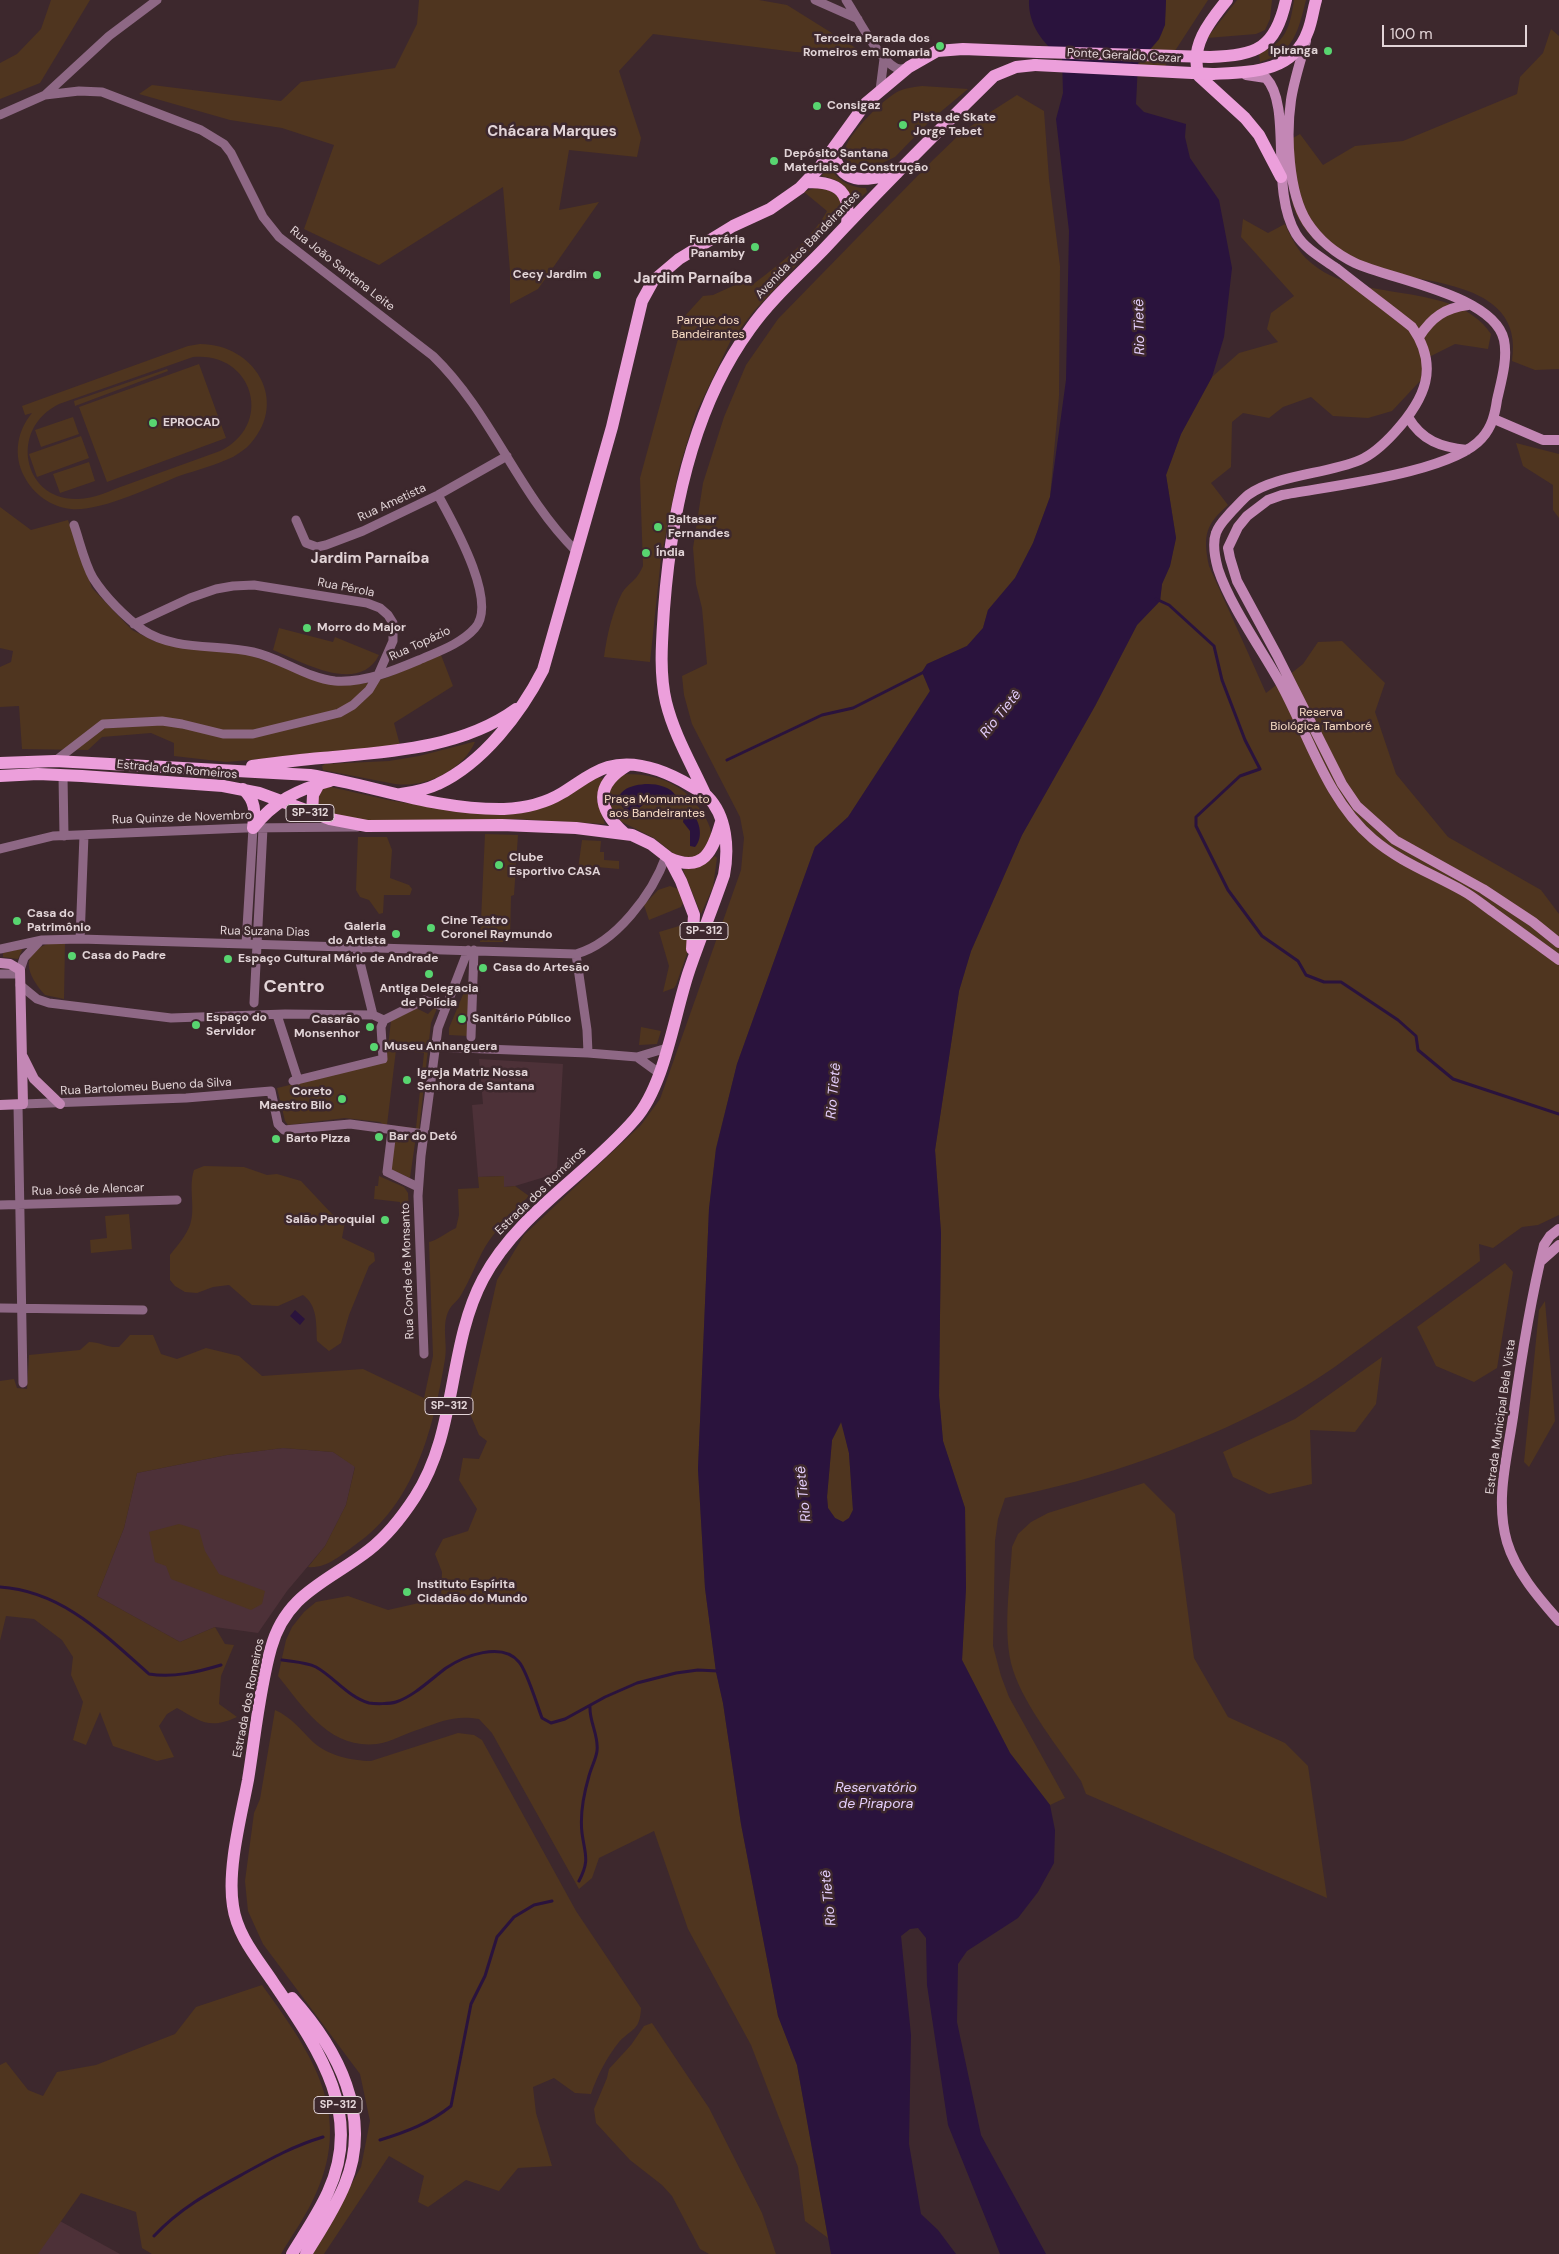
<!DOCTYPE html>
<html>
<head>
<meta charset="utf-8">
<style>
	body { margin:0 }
	#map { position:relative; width:1559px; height:2254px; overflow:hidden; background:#3d282d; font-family:"DM Sans",sans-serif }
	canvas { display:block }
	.scale { position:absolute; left:1382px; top:25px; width:145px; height:22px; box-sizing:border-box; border:2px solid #e2d4d7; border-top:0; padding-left:6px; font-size:15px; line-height:18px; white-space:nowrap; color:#e2d4d7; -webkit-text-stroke:4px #3d282d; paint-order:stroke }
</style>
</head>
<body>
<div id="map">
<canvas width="1559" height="2254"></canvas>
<div class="scale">100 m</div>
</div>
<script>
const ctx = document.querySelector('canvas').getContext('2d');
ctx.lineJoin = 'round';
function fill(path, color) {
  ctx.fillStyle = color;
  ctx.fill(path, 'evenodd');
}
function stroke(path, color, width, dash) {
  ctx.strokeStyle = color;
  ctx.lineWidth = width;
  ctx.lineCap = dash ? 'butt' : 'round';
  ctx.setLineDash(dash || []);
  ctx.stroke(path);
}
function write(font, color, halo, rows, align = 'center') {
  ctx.font = font + ' "DM Sans",sans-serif';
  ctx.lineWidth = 5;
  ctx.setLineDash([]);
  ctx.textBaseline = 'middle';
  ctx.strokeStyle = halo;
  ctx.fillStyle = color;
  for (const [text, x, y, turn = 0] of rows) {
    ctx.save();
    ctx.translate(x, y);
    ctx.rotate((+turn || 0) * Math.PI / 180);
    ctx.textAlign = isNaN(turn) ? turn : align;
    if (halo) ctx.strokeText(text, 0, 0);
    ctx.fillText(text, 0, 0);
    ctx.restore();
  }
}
const built = new Path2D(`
	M479,1059L563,1064L557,1169L548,1176L515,1186L504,1187L503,1176L478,1177L472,1105L483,1104Z
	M283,1448L333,1452L355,1466L346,1505L325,1546L287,1591L258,1633L215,1627L180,1642L97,1596L124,1528L137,1473L227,1455Z
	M49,2215L120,2254H22Z`);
const green = new Path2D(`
	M51,0H90L40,83L0,99V63L17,54L41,29Z
	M419,0H759L787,5L867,55L795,52L653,34L619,71L641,138L637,157L569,150L559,210L599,202L538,289L510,304V271L503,187L379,265L304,229L334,145L282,128L230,120L139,94L152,85L281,101L301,82L395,68L417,24Z
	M1166,0H1208L1158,77L1137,76C1139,54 1148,55 1159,39C1166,27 1165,14 1166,0Z
	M1237,0H1272L1270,19L1265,30L1256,34L1207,38Z
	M1294,0H1306C1298,31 1295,52 1260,62L1259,53C1286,43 1290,27 1294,0Z
	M1551,29L1559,36V369L1535,370L1512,361C1526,276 1412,284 1360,266C1335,258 1311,242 1298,218C1286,196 1291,163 1291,139L1300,134L1323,165L1355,146L1403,141L1517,94L1520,77L1543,53Z
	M922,86L968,89L932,119L895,157L872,168L852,167C848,163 844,157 845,150C847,135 885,97 899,91C906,88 914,87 922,86Z
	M1017,95L1044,111L1049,179L1060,266L1059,396L1050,497L1033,543L1015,578L988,610L983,628L967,646L927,664L922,672L930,691L848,817L815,847L737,1064L716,1148L709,1209L698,1469L705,1588L716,1671L723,1703L741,1824L778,2016L797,2065L828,2238L805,2221L798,2167L751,2045L688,1929L654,1831L599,1858L592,1878L579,1889L492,1733L479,1719C455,1715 442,1721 420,1729C406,1733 391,1742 377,1744C329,1749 304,1708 278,1676L286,1640L292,1627L304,1612L316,1602L348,1596L388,1610L441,1598L442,1572L435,1554L443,1539L468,1531L477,1509L459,1480L463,1458L479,1459L487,1441L479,1435L468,1409L497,1280L524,1235L641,1125L660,1099L741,870L744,838L740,817L692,724L684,695L682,676L707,664L702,608L696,584L693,548L703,483L724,417L746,365L778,319L933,160L960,134L992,111Z
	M830,167C836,180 852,188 866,188L867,192L856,202C842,186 846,182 822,176L824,171Z
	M814,188L829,190L840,197L843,215L754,311L730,342L696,413L679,469L661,558L650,662L604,657C607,635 612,613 622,593C629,582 636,582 643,566L640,478L684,317L703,296L713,295L746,280L751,286C778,265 810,242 827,211L804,192Z
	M1243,219L1268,233L1285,224C1291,237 1298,252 1310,262C1358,305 1455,279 1491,334L1488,349L1455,344L1423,360L1421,380L1392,411L1368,418L1333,416L1311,397L1283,407L1269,418L1243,413L1232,422L1231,467L1211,483L1228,505C1205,525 1203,536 1209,566L1266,693L1303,664L1318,642L1342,641L1385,683L1375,712L1396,774L1448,837L1541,890L1559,914V1215L1538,1225L1522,1227L1493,1248L1479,1244L1480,1261C1445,1287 1409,1313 1373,1339C1347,1358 1321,1378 1292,1394C1210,1441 1097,1481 1005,1498L998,1519L995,1541L993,1646L1001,1676L1009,1697L1065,1798L1050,1805L1010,1753L962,1660L966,1588L965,1508L943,1441L939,1396L941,1233L935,1150L959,991L971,951L1022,835L1095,706L1137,625L1160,601L1162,584L1170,566L1176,538L1166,475L1181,434L1212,377L1239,353L1278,342L1267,329L1271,313L1294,296L1241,237Z
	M200,344C254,344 289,400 251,443C246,449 239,453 233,457C216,465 197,470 179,476C152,487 99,512 71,509C51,507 33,494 24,476C13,455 17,431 32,413L25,415L22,406L188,346ZM193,357C253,351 275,425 220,451C189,462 157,474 126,485C111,490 94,499 78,499C23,501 8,429 59,404Z
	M199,364L226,438L107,482L79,407Z
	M167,369L168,371L75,406L74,401Z
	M73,417L79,434L41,447L35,430Z
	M81,436L89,458L37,477L29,454Z
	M1516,443L1559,454V518L1553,510V485L1523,466Z
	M89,462L95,481L60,493L53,474Z
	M0,507L31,530L68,520L92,588L132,630L156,642L242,652L325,683L361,684L386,678L441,655L453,686L394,723L400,745L380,749L226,762L174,756V743L151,733L102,737L88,750L22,749L19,706L0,707V667L11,662L13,651L0,648Z
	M279,628L333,642L335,637L379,655C359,695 302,662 273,650Z
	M473,742H475C462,771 426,788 395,784L323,770L322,766L325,764L389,761L419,756Z
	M627,774C659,774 686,785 703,814C707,820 712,829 711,836C710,841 705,848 702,854L690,858L674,854L654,838L618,820L612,813L608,792L619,776Z
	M598,777L604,779L598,792L597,801L605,824L516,819L375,821L352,819L320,810L316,802L323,788L331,787L388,800L443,809L516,812Z
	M485,834L518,835L514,895L511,896L510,942H480Z
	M358,837H387L392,850L390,878L409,885L412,889L410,895H384L383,913L379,914L369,900L360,897L356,890Z
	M582,840L601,841L600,852H604V860L619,861V869L597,867L578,869Z
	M715,856L717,858L713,887L701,914L683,870L709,861Z
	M670,886L681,890L683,903L681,907L649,920L644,905L658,890Z
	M679,926L687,929L690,945L676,985L674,988L663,992L669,966L659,932Z
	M51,943L65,944L64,999L45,995C27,975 18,952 51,943Z
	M23,948L18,959L3,957V953Z
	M467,985L470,986L468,1036L449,1035V1028Z
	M436,1006H438L431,1023L419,1130L387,1127L380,1122L345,1118L288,1125L285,1121L277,1088L386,1062L391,1021L416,1008L428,1014ZM396,1050L424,1053L416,1128L387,1125Z
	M641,1027L661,1031L657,1044L639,1045Z
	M394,1133L416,1136L410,1178L390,1169Z
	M204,1166L244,1167L267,1175L277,1174L301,1181L332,1214L345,1222L342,1238L374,1253L375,1261L369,1266L349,1315L341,1343L329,1351L317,1341C316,1324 318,1306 303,1295L278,1306L252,1305L229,1285L213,1287L197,1293L185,1292L175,1286L170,1280V1255C177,1246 186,1236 190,1225C196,1208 188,1188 194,1170Z
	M379,1176L404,1187L408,1193L412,1267L407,1261L400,1202L374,1199L375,1186H378Z
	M504,1176V1187L515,1186L529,1196C514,1211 496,1229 485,1247C476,1263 470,1280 461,1295C458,1301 452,1304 449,1310C441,1326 448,1343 445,1359C434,1426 415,1504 355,1545C341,1555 326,1569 308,1567L325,1546L346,1505L355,1467L333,1452L283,1448L227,1455L137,1473L124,1528L97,1596L180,1642L215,1627L225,1644L234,1645L221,1676L219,1704L237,1717C209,1730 200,1721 177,1708L167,1714L159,1726L174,1757L157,1761L113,1746L100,1712L86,1745L73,1740L83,1702L71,1675L73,1657L62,1640L34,1619L6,1616L0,1641V1381L14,1379L17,1388L27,1389L29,1355L80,1350L89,1342C100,1342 107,1348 119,1347L130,1335H153L161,1354L177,1359L206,1348L239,1356L262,1376L363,1369L424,1398L433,1356L429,1242C436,1241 447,1232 456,1228L459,1215L458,1189L479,1188L478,1177Z
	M129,1214L132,1249L91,1253L90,1240L107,1238L105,1216Z
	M1505,1263L1513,1272L1497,1368L1474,1382L1436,1366L1417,1327Z
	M1545,1301L1555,1421L1529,1467L1524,1462L1539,1310Z
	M1382,1357L1376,1404L1355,1432L1310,1430L1312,1484L1269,1494L1233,1477L1223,1452L1295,1419Z
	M842,1421L849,1453L853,1510L849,1518L843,1522L835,1518L828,1508L827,1497L832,1440Z
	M1144,1483L1175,1514L1194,1658L1228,1717L1285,1743L1308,1766L1327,1898L1086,1794L1081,1781C1059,1748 1025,1707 1013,1670C1002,1635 1010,1585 1012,1547L1018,1534L1031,1522L1048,1513Z
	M179,1524L199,1530L205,1551L219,1574L265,1591L262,1604L251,1610L171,1579L166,1566L155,1562L149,1532Z
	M275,1710C291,1717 300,1729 313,1742C327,1755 352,1761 371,1761L458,1733L474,1735L482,1740L576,1911L641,2008C640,2031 632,2028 619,2042C607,2057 597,2076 591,2094L575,2093L554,2078L533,2087L536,2113L552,2166L518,2168L499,2191L466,2180L428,2207L418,2202L424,2176L389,2156L324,2254H312L361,2167L370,2121L360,2074L263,1944L248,1911L245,1881L254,1813L260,1799Z
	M262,1985C312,2054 356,2115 312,2202C303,2220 291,2237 281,2254H152L142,2248L136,2212L81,2193L38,2254H0V2065L6,2062L28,2090L43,2096L57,2072L96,2065L175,2034L196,2007Z
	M652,2023L709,2108L762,2213L776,2254H709L700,2249L672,2196L662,2185L630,2160L596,2123L594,2109L607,2078L609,2069L631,2045L644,2026Z`);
const water = new Path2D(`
	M1029,0H1166L1165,25L1159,39L1138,63L1136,104L1144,112L1186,124L1185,137L1190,158L1219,200L1232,268L1224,337L1212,377L1181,434L1166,475L1176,538L1170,566L1162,584L1160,601L1137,625L1095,706L1022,835L971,951L959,991L935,1150L941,1233L939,1396L943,1441L965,1508L966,1588L962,1660L1010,1753L1050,1805L1055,1830L1054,1863L1038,1892L1018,1918L967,1951L958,1964L957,2022L981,2135L1046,2254H1000L948,2125L927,1985L926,1938L918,1928L910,1929L901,1936L911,2035L909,2144L921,2214L938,2230L956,2254H831L797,2065L778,2016L741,1824L723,1703L716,1672L705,1588L698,1469L709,1209L716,1149L737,1064L815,847L848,817L930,691L922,672L927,664L967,646L983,628L988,610L1015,578L1033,543L1050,497L1066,380L1069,231L1056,119L1063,93L1062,57C1043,45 1028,24 1029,0ZM841,1422L849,1453L853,1510L849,1518L843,1522L835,1518L828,1508L827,1497L832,1440Z
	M648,784C658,784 671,787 676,796L674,802L667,805C642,798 655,797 635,811H626C607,792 632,784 648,784Z
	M689,812C700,817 704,838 695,847L690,846V831L683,822L684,816Z
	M295,1310L305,1319L300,1325L290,1316Z`);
const stream = new Path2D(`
	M1156,599L1169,605L1214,646L1222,680L1245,740L1260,769L1240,776L1196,817V826L1228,890L1262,936L1298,961L1306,975L1324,982H1341L1398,1020L1416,1036L1418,1050L1453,1079L1559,1114
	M727,760L822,715L853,708L924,672
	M0,1587C62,1591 105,1635 149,1674C173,1678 198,1672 221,1665
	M282,1660C294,1662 305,1662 316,1667C334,1677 348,1697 369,1703C375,1704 390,1704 396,1702C414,1696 430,1680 446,1668C464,1656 502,1641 519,1662C527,1671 537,1705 542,1718L551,1723L565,1719L605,1697L637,1683L676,1673L698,1670L718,1671
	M579,1881C590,1860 585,1855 582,1833C580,1816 584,1793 589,1776C591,1768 596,1759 597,1751C599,1735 589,1722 590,1706
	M380,2140C406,2132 430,2123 451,2106L471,2004L485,1976L497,1937L514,1917L534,1905L552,1901
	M154,2236C180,2208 210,2192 243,2174C270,2159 293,2146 323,2137`);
const street = new Path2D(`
	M815,0L858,19
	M846,0C858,18 878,59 896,68C901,70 904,69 908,67
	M880,90L884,59
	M45,95L79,91L102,92L201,130L224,144L231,153L263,217L279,237L433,356C492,413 518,494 576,551
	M0,115L45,95L109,36L157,0
	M296,520L306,543L317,547L326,545L363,531L438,495L507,456
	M74,525C80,542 84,562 93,578C105,597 125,617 143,630C174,651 218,644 253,652C281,658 306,678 335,681C364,683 393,671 419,660C437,652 461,644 475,628C499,602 452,521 438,495
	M55,761L103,724L162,721L182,724L223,734H253L339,713L353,705L369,690L378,675L393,641V623L388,615L380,608L367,603L254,585L233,586L216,589L190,598L134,624
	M63,776L64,836
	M0,849L53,836L245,828L357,827
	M80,939L84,835
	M246,944L253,828
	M356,946L373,1015
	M0,949L42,940L80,939L576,954C616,943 653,893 666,856
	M576,954L587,1030L588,1053
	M20,970L24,958L40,941
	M0,974H20
	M20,985L37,999L49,1003L171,1018L285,1014L373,1015L384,1020
	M254,1003L263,828
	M277,1015L298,1080
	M471,1037L474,950
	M435,1047L588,1053L637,1057L659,1073
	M637,1057L667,1048
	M293,1081L383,1059L381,1027L384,1020L424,1000L445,1007
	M23,1104L186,1098L271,1091L278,1124L284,1130L350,1124L424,1134
	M18,1105L23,1383
	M392,1131L387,1172L418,1187
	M0,1205L177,1200
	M0,1308L143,1310
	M424,1354L418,1196L421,1156L438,1028L468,950`);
const secondary = new Path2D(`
	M1306,41C1301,60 1294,80 1291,100C1286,134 1288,192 1307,222C1318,239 1336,254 1355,263C1392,280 1494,295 1504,340C1508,359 1501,382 1497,400C1495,414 1492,427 1482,438C1452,473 1329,486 1282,495L1268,500L1247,516L1238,527L1228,548L1230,558L1237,581L1277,655L1342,784L1357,806L1395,840L1483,889L1533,922L1559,943
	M1246,75L1266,78C1293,107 1269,189 1296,234C1305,249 1322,258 1336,268C1361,288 1387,307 1412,327C1440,367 1425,399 1395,432C1385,443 1374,454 1360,460C1327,474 1275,475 1248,495C1242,500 1237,506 1232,511C1226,518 1219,524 1216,533C1212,544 1215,558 1218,569C1231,608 1263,651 1283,688C1310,739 1328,801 1373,839C1400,862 1433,874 1463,891C1474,897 1483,905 1493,912C1515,928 1537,944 1559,960
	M1419,337C1432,317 1445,308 1468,305
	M1408,417C1422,441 1441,447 1467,450
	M1494,419L1543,440H1559
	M0,963L10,964L20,970L23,1104L0,1105
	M23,1057L34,1079L60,1104
	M1559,1229L1550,1236L1544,1245C1530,1302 1521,1359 1513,1417C1507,1458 1495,1501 1507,1542C1516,1572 1539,1598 1559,1621
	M1541,1261L1559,1245`);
const primary = new Path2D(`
	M1227,0C1209,22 1189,47 1199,76L1245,118L1259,135L1281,177
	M1210,57C1257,55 1275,49 1286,0
	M1212,74C1251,72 1293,73 1308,31C1312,21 1313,10 1316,0
	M833,150C840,188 867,180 897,173
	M808,182C839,182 851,192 847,224
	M0,763L55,761L310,775C377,786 434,810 504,809C524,808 544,804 562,793C577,784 591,772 608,767C637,759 666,771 691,786C696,789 702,792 707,796C727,816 729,849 724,875C713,907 700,939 689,971C674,1015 665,1085 635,1119C587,1175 518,1213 483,1279C447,1347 458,1431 415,1497C402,1517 387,1536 369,1550C328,1582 286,1593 271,1648C259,1691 255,1737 248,1780C241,1817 227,1869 233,1906C237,1935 257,1958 273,1982C316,2046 365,2112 328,2192C318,2214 304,2234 292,2254
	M252,766C275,763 298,760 321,758C386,752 461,749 516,709
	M0,776L38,774L82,776L223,786L259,793L330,819L367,826L502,825L576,828L632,835L651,844L669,858L681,881L694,915L692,949
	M243,789C256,801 255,811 253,828
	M401,794C414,792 426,790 438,784C483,763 521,713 543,670L612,427L642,301L653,281L679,259L733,226L770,209L800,188L819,168L866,103L909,67L937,51L963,49L1038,52
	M706,796C692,765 674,735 666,702C659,672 662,640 664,609C671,515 693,407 750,329C771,299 800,274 825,248C880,189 937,132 994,76L1016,67L1035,65
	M312,814L313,795L319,784
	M253,828C273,802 298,789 330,781
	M624,833C597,808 594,785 628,765
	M669,858C704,874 713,850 721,822
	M292,1998C338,2049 373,2116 345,2184C335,2209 320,2231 306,2254`);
const primaryBridge = new Path2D(`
	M1038,52L1210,57
	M1035,65L1212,74`);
const markers = [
	[940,46,5,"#58d570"],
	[1328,51,5,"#58d570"],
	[817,106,5,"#58d570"],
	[903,125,5,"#58d570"],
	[774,161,5,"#58d570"],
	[755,247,5,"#58d570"],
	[597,275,5,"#58d570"],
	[153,423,5,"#58d570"],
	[658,527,5,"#58d570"],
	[646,553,5,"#58d570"],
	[307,628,5,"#58d570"],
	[499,865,5,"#58d570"],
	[17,921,5,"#58d570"],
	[431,928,5,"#58d570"],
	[396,934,5,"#58d570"],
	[72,956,5,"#58d570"],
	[228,959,5,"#58d570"],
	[483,968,5,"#58d570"],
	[429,974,5,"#58d570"],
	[462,1019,5,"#58d570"],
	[196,1025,5,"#58d570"],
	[370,1027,5,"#58d570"],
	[374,1047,5,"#58d570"],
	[407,1080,5,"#58d570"],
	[342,1099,5,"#58d570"],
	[379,1137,5,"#58d570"],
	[276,1139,5,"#58d570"],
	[385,1220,5,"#58d570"],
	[407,1592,5,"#58d570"]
];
const shields = [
	[310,813,48],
	[704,931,48],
	[449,1406,48],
	[338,2105,48]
];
const shieldNames = [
	["SP-312",310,813],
	["SP-312",704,931],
	["SP-312",449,1406],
	["SP-312",338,2105]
];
const poiNames = [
	["Terceira Parada dos",930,39,"right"],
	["Romeiros em Romaria",930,53,"right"],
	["Ipiranga",1318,51,"right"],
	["Consigaz",827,106],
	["Pista de Skate",913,118],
	["Jorge Tebet",913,132],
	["Depósito Santana",784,154],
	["Materiais de Construção",784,168],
	["Funerária",745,240,"right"],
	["Panamby",745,254,"right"],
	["Cecy Jardim",587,275,"right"],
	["EPROCAD",163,423],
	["Baltasar",668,520],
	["Fernandes",668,534],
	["Índia",656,553],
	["Morro do Major",317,628],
	["Clube",509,858],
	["Esportivo CASA",509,872],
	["Casa do",27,914],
	["Patrimônio",27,928],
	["Cine Teatro",441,921],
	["Coronel Raymundo",441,935],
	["Galeria",386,927,"right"],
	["do Artista",386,941,"right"],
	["Casa do Padre",82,956],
	["Espaço Cultural Mário de Andrade",238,959],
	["Casa do Artesão",493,968],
	["Antiga Delegacia",429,989,"center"],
	["de Polícia",429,1003,"center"],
	["Espaço do",206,1018],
	["Servidor",206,1032],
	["Sanitário Público",472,1019],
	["Casarão",360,1020,"right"],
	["Monsenhor",360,1034,"right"],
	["Museu Anhanguera",384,1047],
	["Igreja Matriz Nossa",417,1073],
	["Senhora de Santana",417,1087],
	["Coreto",332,1092,"right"],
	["Maestro Bilo",332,1106,"right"],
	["Bar do Detó",389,1137],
	["Barto Pizza",286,1139],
	["Salão Paroquial",375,1220,"right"],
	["Instituto Espírita",417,1585],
	["Cidadão do Mundo",417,1599]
];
const streetNames = [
	["Ponte Geraldo Cezar",1124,56,3],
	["Avenida dos Bandeirantes",808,245,-46],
	["Rua João Santana Leite",342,269,38],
	["Rua Ametista",392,503,-25],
	["Rua Pérola",346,588,11],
	["Rua Topázio",420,644,-25],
	["Estrada dos Romeiros",177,770,5],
	["Rua Quinze de Novembro",182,818,-2],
	["Rua Suzana Dias",265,932,1],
	["Rua Bartolomeu Bueno da Silva",146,1087,-3],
	["Rua José de Alencar",88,1190,-2],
	["Estrada dos Romeiros",541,1191,-44],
	["Rua Conde de Monsanto",408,1271,-92],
	["Estrada Municipal Bela Vista",1501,1417,-82],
	["Estrada dos Romeiros",249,1698,-79]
];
const parkNames = [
	["Parque dos",708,321],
	["Bandeirantes",708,335],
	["Reserva",1321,713],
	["Biológica Tamboré",1321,727],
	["Praça Momumento",657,800],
	["aos Bandeirantes",657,814]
];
const waterNames = [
	["Rio Tietê",1140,327,-91],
	["Rio Tietê",1001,714,-51],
	["Rio Tietê",834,1091,-85],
	["Rio Tietê",804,1494,-96],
	["Reservatório",876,1788],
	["de Pirapora",876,1804],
	["Rio Tietê",829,1898,-96]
];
const quarterNames = [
	["Chácara Marques",552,132],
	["Jardim Parnaíba",693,279],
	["Jardim Parnaíba",370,559]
];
const districtNames = [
	["Centro",294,987]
];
fill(built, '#4d3138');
fill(green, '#4f351f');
fill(water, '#2a133d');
stroke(stream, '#2a133d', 3);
stroke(street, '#8e6885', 9);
stroke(secondary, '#c387b5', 10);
stroke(primary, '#ec9fdb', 12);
stroke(primaryBridge, '#ec9fdb', 12);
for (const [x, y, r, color] of markers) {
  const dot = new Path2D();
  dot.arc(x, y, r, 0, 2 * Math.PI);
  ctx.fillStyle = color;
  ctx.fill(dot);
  stroke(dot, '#3d282d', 2);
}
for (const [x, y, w] of shields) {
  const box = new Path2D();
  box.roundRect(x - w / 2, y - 8.5, w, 17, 4);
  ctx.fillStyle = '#3d282d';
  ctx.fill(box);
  stroke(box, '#e2d4d7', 1);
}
write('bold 11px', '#e2d4d7', null, shieldNames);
write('bold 12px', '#e2d4d7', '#3d282d', poiNames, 'left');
write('12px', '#e2d4d7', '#3d282d', streetNames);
write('12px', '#fadec7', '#3d282d', parkNames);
write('italic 14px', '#e4cefc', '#3d282d', waterNames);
write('bold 15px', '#e2d4d7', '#3d282d', quarterNames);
write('bold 18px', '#e2d4d7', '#3d282d', districtNames);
</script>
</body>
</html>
